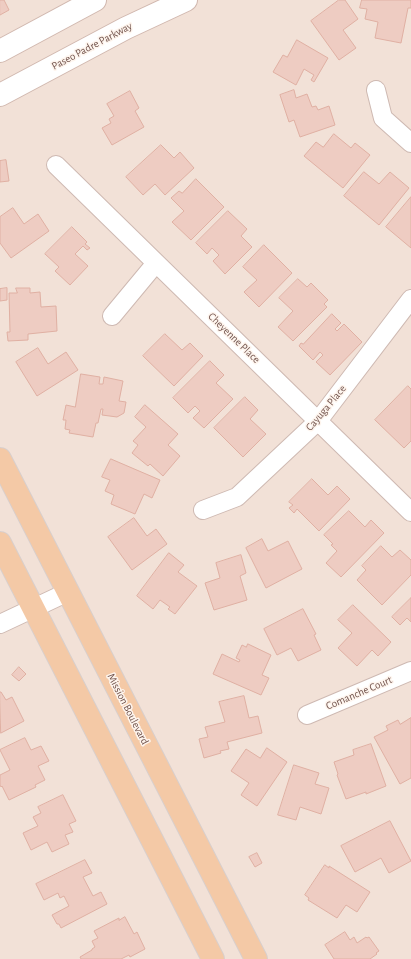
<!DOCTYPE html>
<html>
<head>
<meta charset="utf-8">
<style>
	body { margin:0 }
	canvas { display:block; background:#fbf0e8 }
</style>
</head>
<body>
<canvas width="411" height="959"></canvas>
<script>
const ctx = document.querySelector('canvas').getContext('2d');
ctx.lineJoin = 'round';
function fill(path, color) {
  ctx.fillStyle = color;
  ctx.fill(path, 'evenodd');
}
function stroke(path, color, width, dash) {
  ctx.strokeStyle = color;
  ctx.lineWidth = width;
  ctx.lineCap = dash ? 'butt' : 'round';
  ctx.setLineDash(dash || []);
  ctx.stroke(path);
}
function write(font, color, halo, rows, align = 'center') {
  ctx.font = font + ' "Alegreya Sans",sans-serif';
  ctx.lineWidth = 3;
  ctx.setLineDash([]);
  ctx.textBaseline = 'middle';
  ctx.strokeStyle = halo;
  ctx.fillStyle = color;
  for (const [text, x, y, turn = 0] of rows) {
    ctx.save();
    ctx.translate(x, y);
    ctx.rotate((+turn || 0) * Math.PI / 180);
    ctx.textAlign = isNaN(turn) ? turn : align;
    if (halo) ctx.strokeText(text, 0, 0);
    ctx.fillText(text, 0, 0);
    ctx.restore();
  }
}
const residential = new Path2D(`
	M0,0H411V959H0Z`);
const building = new Path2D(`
	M0,0H4L9,10L0,15Z
	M339,0H345L358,19L343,30L356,48L339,60L311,21Z
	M362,0H411V8H408L401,43L375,38L378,22L365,19L367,9L360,8Z
	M297,40L328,58L314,82L311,80L314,75L304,69L296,85L273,72L283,55L287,57Z
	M294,90L296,98L307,94L312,107L316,106L318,110L329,106L335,125L300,137L294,120L289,122L280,95Z
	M130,91L139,108L135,111L144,127L112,145L102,128L111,123L109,119L114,116L107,104Z
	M334,134L351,148L355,143L370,155L343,188L304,156L316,142L323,147Z
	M161,145L174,158L180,152L194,168L165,195L155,184L143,195L126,177Z
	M6,160L9,181L0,182V161Z
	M364,172L379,184L390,172L409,188L379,225L344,196Z
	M196,179L224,207L191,240L172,222L184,211L171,198L179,191L182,193Z
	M411,197V248L386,227Z
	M13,208L24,224L38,214L49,231L11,258L0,243V217Z
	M228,211L247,229L241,236L252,247L225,274L213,261L219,255L212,248L207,254L196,243Z
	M72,227L87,242L85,244L90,248L87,250L83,246L75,254L88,266L70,285L55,271L59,267L45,254Z
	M264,245L292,273L259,307L244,292L257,280L243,267Z
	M298,279L307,287L311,283L328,300L324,304L327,307L293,341L278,327L293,311L279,298Z
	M7,288V300L0,301V289Z
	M16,288H30V293L40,292L41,307L56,306L57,331L28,334V340L8,341L7,332H10L9,293H17Z
	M332,314L341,323L335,329L337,331L344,324L362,342L330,375L316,362L323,355L320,352L313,360L299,346L301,343L303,344Z
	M165,334L182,350L190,343L203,356L174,386L143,356Z
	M38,348L48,364L66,352L78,370L37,396L16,362Z
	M210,361L224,375L216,383L233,399L204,428L193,418L200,411L195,406L188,413L173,398Z
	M81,374L100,377L99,384H103L104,377L123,381L119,401L126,402L124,413L117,417L102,415L103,409H101L98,423H96L93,437L69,433L70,430L65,429L66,420H63L66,405L75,407Z
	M408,386L411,389V441L404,448L375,420Z
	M245,397L258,410L250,419L266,434L243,457L214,428Z
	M145,405L178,434L168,445L180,456L163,476L150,464L148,466L132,453L138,445L133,441L146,427L135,417Z
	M111,459L160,480L152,498L144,494L135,514L111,504L114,495L105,491L110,480L102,477Z
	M312,479L328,495L337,486L350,499L319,531L297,509L294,513L289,508L293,505L289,502Z
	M349,511L365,527L371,520L384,533L341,577L326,563L337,551L331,545L333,544L324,535Z
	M134,518L147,536L156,529L167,544L132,570L108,537Z
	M262,539L268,551L288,541L302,569L266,588L246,548Z
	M381,546L392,557L400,550L411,560V575L382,605L357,580L366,570L362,566Z
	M169,553L184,565L178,572L197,586L175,614L168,609L170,607L160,600L153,609L137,596Z
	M241,555L246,573L240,576L247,600L214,610L205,583L220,578L216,563Z
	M411,598V622L407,618L400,625L392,617Z
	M353,605L391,642L378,656L372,650L357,666L338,648L352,633L338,620Z
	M303,609L316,634L314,635L321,650L298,661L291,648L277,655L264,629Z
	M248,644L271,655L262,675L269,678L261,695L213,674L222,654L239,662L240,660L236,658L242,645L246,647Z
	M19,667L26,674L19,681L12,675Z
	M0,692H1L6,700L12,697L24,721L1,733Z
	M244,696L249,718L258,716L262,733L227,742L229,749L220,751L221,753L204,758L199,739L208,737L205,727L225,722L219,702Z
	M411,718V778L400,784L374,737L388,730L386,726L398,720L400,724Z
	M25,738L31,750L41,746L49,761L38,766L45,780L35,785L36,787L9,800L2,786L1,787L0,785V775L10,770L0,750Z
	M371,744L386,786L366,794V792L346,799L337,775L338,774L334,762L354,755L353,750Z
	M267,748L287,762L257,806L241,795L249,783L231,771L246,749L260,758Z
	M294,765L319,773L315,784L329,788L321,814L300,807L296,820L278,815Z
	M63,795L76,821L69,824L73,832L65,835L69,844L52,852L47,842L31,850L23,833L38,826L33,817L41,813L38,807Z
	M390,821L411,861L389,873L381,858L355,872L341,846Z
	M257,853L262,863L255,867L249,857Z
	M85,860L92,873L83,877L93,896L101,892L107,904L61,928L59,924H57L52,915L69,906L64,896L60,898L58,893L44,900L36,884Z
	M325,865L329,868V866L370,892L357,912L346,905L337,918L308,900L309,898L305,895Z
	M125,917L134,934L137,932L145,949L130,957L129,955L121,959H81L80,957L92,950V949L95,947L92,941L98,938L94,931L119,918V920Z
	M345,932L350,940L354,937L357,943L366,937L367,938L369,937L379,951L376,953L377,954L370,959H334L325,945Z`);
const street = new Path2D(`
	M376,90L383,118L411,143
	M56,165L411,512
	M112,316L156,263
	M203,510L237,497L318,421L411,299
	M0,624L68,592
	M307,715L411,671`);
const secondary = new Path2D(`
	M0,51L95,0
	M0,95L126,28L186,0`);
const primary = new Path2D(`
	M0,459L256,959
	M0,543L213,959`);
const streetNames = [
	["Paseo Padre Parkway",92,46,-28],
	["Cheyenne Place",234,338,44],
	["Cayuga Place",326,408,-50],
	["Comanche Court",359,693,-23],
	["Mission Boulevard",128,709,63]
];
fill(residential, '#f2e1d7');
fill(building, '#eeccc2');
stroke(building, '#e0b0a3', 1);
stroke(street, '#ceb9b2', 20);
stroke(secondary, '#d1b8af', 24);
stroke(primary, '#d8cfcd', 24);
stroke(street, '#fff', 18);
stroke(secondary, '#fff', 22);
stroke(primary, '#f4c9a6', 22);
write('11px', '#73554e', '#fef5ee', streetNames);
</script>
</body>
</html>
